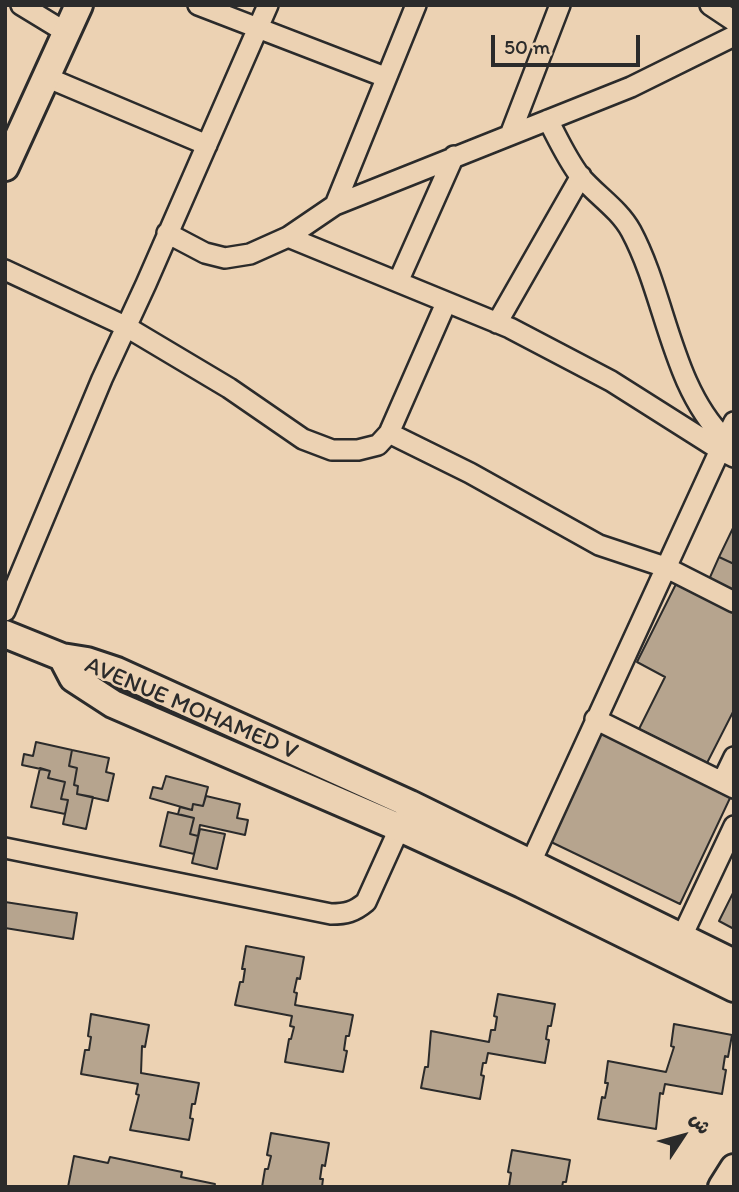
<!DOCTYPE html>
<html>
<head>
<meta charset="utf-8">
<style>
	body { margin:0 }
	#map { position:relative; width:739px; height:1192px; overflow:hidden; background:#ecd2b3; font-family:Itim,"Playpen Sans Arabic",sans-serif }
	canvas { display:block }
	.frame { position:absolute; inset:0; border:7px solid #2b2b2b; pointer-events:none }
	.north { position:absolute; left:648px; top:1101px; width:70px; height:70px; -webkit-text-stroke:5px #ecd2b3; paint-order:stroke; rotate:54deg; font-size:19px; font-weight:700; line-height:28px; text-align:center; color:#2b2b2b }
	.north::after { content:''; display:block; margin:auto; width:24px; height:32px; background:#2b2b2b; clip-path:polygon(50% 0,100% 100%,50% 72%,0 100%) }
	.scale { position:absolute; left:491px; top:35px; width:149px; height:32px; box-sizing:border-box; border:4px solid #2b2b2b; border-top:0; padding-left:9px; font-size:21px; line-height:24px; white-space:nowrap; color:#2b2b2b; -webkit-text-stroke:5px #ecd2b3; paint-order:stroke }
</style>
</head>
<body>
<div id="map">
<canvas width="739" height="1192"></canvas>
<div class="frame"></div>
<div class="north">ش</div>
<div class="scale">50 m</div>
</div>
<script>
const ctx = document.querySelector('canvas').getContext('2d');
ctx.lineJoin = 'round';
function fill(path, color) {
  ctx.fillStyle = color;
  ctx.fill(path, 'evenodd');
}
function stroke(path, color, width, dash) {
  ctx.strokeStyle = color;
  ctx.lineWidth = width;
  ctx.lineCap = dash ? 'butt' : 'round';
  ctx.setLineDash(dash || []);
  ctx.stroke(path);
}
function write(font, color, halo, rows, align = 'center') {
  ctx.font = font + ' Itim,sans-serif';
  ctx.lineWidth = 5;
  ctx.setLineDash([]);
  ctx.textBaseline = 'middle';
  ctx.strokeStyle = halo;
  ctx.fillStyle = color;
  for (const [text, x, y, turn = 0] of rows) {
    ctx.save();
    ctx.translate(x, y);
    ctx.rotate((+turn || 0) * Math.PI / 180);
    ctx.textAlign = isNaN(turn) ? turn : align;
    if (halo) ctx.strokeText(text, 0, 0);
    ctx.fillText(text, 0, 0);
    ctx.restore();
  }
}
const building = new Path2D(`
	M734,526V564L719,557Z
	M719,557L734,564V596L707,584Z
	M676,584L734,613V710L707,763L639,729L665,677L637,662Z
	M601,733L731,796L680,904L549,841Z
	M36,742L72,750L69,766L77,768L74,785L78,786L77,794L93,797L86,829L63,824L68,800L61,799L65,782L48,778L50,771L22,765L24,754L33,756Z
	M72,750L109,758L106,772L114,774L108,801L77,794L78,786L74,785L77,768L69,766Z
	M40,768L50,771L48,778L65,782L61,799L68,800L65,814L31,807Z
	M166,776L208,787L203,806L193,804L192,810L150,798L153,787L162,789Z
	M206,796L240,804L237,818L248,820L245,835L200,825L198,836L190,834L194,818L178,814L180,807L192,810L193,804L203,806Z
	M168,812L194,818L190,834L198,836L194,854L160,846Z
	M200,829L225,834L217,869L192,863Z
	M734,891V929L719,921Z
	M5,902L77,913L73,939L5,928Z
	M246,946L304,957L300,979L297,978L294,992L297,993L295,1005L353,1015L349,1036H346L344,1050L347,1051L343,1072L285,1062L289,1039H291L294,1027L290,1026L292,1016L235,1005L240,982H243L245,969H242Z
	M498,994L555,1004L551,1026H548L546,1039L549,1040L545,1063L488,1053L486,1063H483L481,1075L484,1076L480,1099L421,1088L425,1067H428L431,1031L489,1042L491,1030H495L497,1017L494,1016Z
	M91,1014L149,1025L145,1047L142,1046L141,1073L199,1083L195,1104H192L190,1118L193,1119L189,1140L130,1130L139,1095L136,1094L138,1084L81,1074L85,1050H89L91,1037L88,1036Z
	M674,1024L732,1035L728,1057L725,1056L723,1069L726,1070L722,1094L665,1084L663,1094L660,1093L656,1129L598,1119L602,1097L605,1098L608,1083H605L608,1061L666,1072L674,1047L671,1046Z
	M271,1133L329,1143L325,1166L322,1165L320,1179H323L322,1187H262L265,1169H268L271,1156L267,1155Z
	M512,1150L570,1160L566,1182H563L562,1187H505L509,1186L511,1173L508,1172Z
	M74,1156L108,1163L110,1157L182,1172L181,1177L215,1184L214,1187H68Z`);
const street = new Path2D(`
	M21,5L67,33
	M198,5L385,77
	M710,5L734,21
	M46,77L207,145
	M548,120C558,139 567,159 580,176C596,195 619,209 631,231C666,296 671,386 725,439
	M510,135L560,5
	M335,205L631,87L734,36
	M167,233L205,253L225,258L250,254L288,237L335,205L416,5
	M288,237L510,328L611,381L720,450L734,422
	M5,270L125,326L229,388L303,439L332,450H358L378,445L389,433L446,303
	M398,282L454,156
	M497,323L581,176
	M389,433L470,473L599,545L665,567L734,602
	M5,611L102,379L146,284L268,5
	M595,719L734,788
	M722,782L734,757
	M5,848L331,914C346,914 354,912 366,902L404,818
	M531,862L720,450L734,457
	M676,949L734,826`);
const secondary = new Path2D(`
	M5,167L79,5
	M5,634L62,657L87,661L117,671L410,804L734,963
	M62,657L73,678L113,704L400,828L522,884L734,988
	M722,1187L734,1168`);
const streetNames = [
	["AVENUE MOHAMED V",191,709,23]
];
fill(building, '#b6a48e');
stroke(building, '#2b2b2b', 2);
stroke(street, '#2b2b2b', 24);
stroke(secondary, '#2b2b2b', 32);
stroke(street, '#ecd2b3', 19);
stroke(secondary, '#ecd2b3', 26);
write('24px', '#2b2b2b', '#ecd2b3', streetNames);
</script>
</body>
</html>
